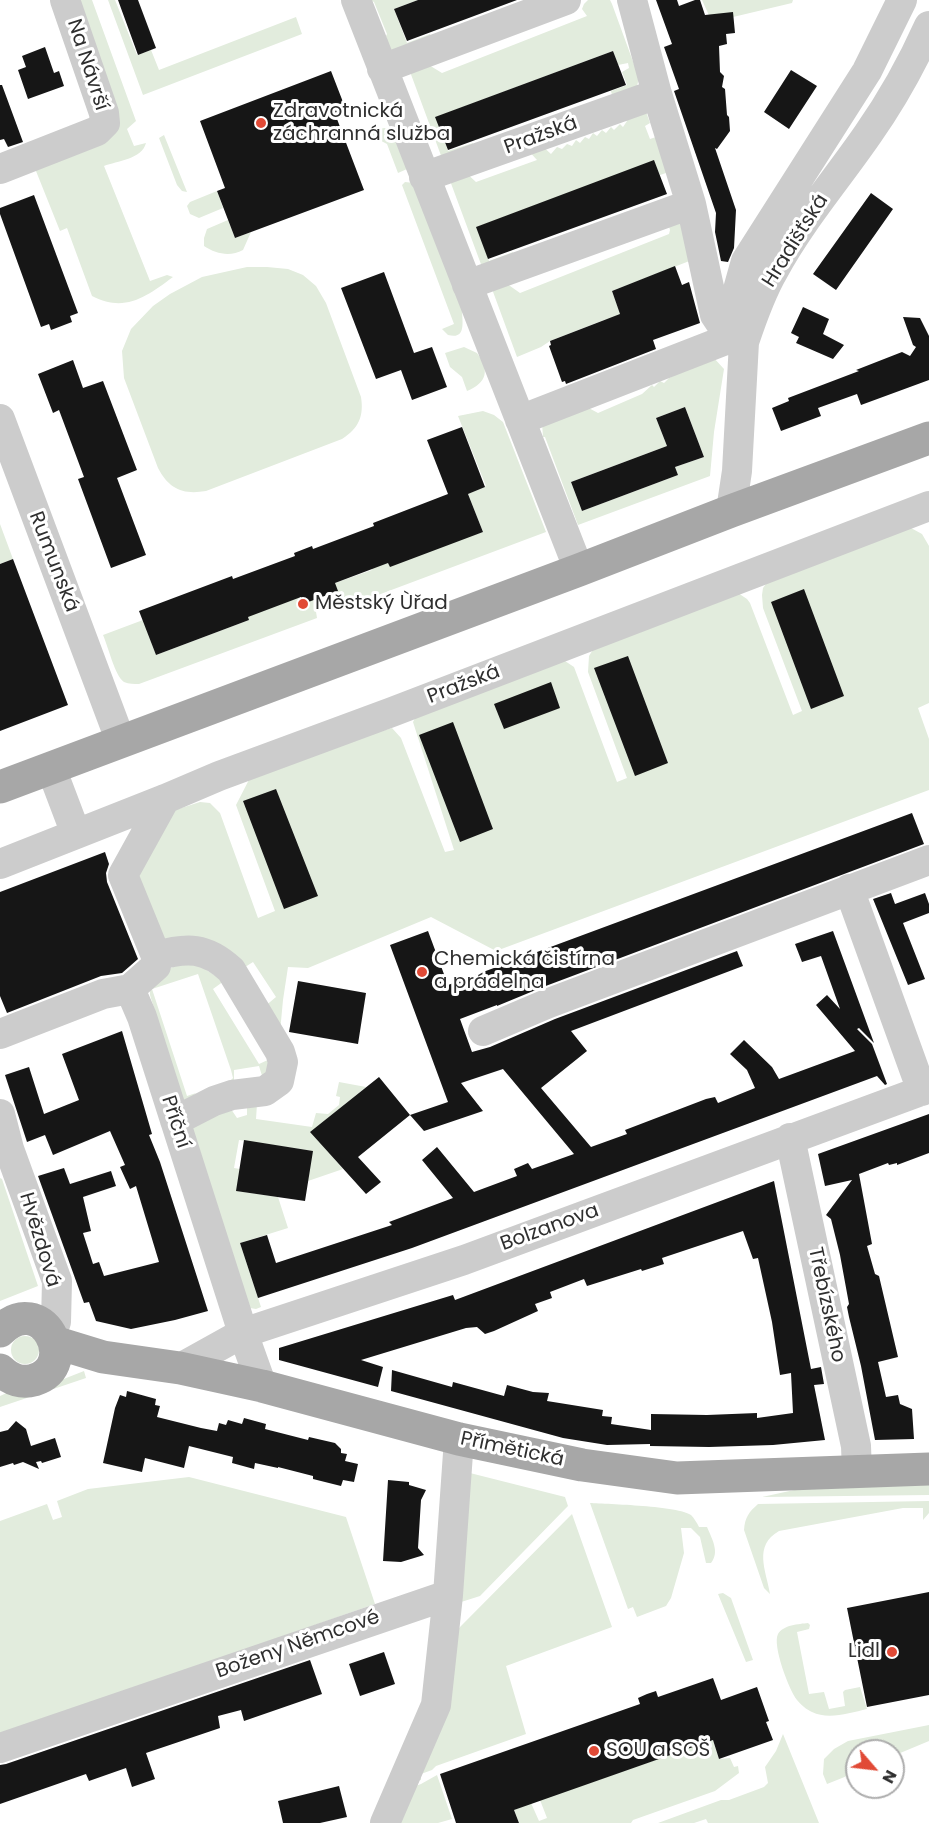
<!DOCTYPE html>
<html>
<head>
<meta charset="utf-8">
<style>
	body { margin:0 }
	#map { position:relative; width:929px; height:1823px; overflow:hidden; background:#fff; font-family:Poppins,sans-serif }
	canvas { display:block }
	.north { position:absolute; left:845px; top:1739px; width:60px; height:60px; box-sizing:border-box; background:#fff; border:2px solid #acacac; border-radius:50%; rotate:118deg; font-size:16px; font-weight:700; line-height:24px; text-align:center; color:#2f2f2f }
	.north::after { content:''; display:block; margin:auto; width:21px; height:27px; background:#e14a36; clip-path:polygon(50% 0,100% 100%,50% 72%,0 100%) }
</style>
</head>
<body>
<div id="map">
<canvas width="929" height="1823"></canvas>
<div class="north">N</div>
</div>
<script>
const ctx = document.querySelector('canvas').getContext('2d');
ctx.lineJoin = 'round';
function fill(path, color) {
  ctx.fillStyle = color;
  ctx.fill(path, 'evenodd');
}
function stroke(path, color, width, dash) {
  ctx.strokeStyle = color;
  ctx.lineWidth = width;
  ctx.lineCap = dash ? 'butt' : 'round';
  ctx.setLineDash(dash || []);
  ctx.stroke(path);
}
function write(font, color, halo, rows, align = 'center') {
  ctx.font = font + ' Poppins,sans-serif';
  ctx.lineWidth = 6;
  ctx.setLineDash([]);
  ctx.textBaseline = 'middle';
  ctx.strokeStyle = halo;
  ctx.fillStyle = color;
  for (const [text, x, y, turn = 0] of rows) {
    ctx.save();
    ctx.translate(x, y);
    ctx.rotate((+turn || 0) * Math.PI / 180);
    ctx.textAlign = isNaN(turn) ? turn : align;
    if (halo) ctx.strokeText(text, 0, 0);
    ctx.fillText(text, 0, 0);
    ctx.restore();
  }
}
const green = new Path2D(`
	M73,0H92L136,121L127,129L134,146L146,143C142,159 117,161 104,166L150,281L167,275L173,277C146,297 125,313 92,296L67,228L60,231L32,161L117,130Z
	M108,0H115L137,55L151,50L159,70L296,17L302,34L143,95Z
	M370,0H418L394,9L407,43L430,34L434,44L393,60L386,36L387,34L374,2Z
	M588,0H610L612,4L639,78L637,86L613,100L611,91L627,85L622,72L629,68L628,63L618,65L613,51L436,117L448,151L473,143L476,152L443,161L409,69L424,62L442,73L587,16L582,9L584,4Z
	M702,0H793L792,3L712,22Z
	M644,106L650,123L645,126L650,139L656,137L669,172L660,175L654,161L477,227L489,261L513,252L516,261L482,267L449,178L463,170L476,182L537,160L526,148L539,143L551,154L557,147L562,149L567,144L572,146L576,140L580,143L585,137L589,139L593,133L597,136L602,130L606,133L611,127L614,130L620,124L623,127L627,121L625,108Z
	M385,128L391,131L407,169L398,173L387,144L372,136L371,133C375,129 379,129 385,128Z
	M164,135L187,192L182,191L177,185L159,138Z
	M405,182L414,183L462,309C462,321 467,340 448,335L442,329L454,324L402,185Z
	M217,191L223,208L199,218L190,214L187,206L190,202Z
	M681,214L692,260L612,291L621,316L604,320L550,341L541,347L517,357L492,289L503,281L520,293L669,234L670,230L667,219Z
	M228,220L235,238L251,232L243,250C230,257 216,254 204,246V238L207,229Z
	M247,267H267L288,269L303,275L316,286L326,303L361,397C364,416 359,428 342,439L206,491C183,495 169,489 158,468L124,378L122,351L131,329L153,306L170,294L202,277Z
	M464,347L477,353C490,370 487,383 467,391L462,377L450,367L445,353Z
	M713,357L724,369L714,432L710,476L578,525L545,437H543L542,423L585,406L598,413L642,394L652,385L654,387L660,381L664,383L669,378ZM685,407L704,457L675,467L678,475L582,511L571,482L667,446L656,418Z
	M483,411L494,415L503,422L546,532L338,610L330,593L335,583L372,570L371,566L483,532L468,494L486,486L458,416Z
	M0,524L13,559L0,564Z
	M911,528L922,534L929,546V703L918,708L929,739V790L496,951L431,917L308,968L288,967L283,1000L280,1032L264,1007L276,997L253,962L242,969L164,943L134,868L175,810L200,802L210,803L220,813L258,918L275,911L236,805L254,770L392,728L401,738L445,852L454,850L413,722L416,716L562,659L574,667L617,782L627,778L588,672L589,656L594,648L738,593L747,599L750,603L793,715L802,711L763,608L762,595L763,588L768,581Z
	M300,597L314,599L317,618L139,684C134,684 129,684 124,682C115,676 108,646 103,635L143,620L156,655L249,620L246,613Z
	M190,960L224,981L213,989L259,1064L270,1059L273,1060L263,1079L259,1066L234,1070V1083L232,1085L231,1080L233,1078L231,1070L198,974L152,989L187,1096L196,1093L183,1104L150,995C148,978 176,964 190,960Z
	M339,1082L366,1087L311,1132L343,1169L308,1181L312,1151L239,1140L234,1168L240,1169L237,1191L278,1197L288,1228L240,1243L261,1307L256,1309L250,1308L189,1128L231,1109L237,1118L247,1115V1104H257L256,1119L312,1127L316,1113L328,1114L339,1105L340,1097L336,1096Z
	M0,1178L2,1179L38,1286L0,1301Z
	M11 1350a14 14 0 1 1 28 0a14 14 0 1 1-28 0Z
	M84,1371L86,1378L0,1407V1396L13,1390L56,1382Z
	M466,1472L565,1497L568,1506L480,1596L458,1603Z
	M189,1477L346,1517L375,1604L0,1735V1521L47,1504L53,1520L62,1517L57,1501L88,1489Z
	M929,1484V1495L762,1497L808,1487Z
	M929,1501V1513L923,1520V1508H903L779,1531C753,1546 766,1570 770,1594L764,1588L744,1530C745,1517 749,1512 758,1504Z
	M590,1503C608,1504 679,1506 691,1515C694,1518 697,1523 699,1527H707C712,1539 720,1552 711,1563H706L700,1537L691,1528H681L684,1553L671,1598L666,1606L637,1617L633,1607L628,1609Z
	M572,1514L612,1627L506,1666L526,1734L436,1766L432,1770L421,1774V1780L409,1783L455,1634L460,1627Z
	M723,1593L731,1598L753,1660L746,1662L718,1594Z
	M808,1623L810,1625L809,1629L797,1632L809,1694L824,1692L829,1709L845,1706L843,1692L845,1690L860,1687L867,1709C850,1713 828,1720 812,1712C807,1710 800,1704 797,1700C789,1690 772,1645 778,1634C783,1625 799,1624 808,1623Z
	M929,1725V1741L893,1756V1751H857V1772L827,1784L823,1774L824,1759L834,1749L848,1741Z
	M783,1734L819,1823H708L706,1819L694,1823H658L721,1800H729L764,1787L768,1783L765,1767L776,1751Z
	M713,1740L719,1759L730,1758L734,1767L738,1766L739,1773L715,1791L633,1820L631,1823H519L514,1810L531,1803L539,1821L547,1818L540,1800Z
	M437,1775L452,1819L438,1823H393L407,1789L421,1784Z`);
const building = new Path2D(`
	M118,0H138L156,48L138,55Z
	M418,0H517L407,41L394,9Z
	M656,0H677L679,6L695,0H700L705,15L733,12L735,33L726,34L727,44L719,46L720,72L724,76L722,87L725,89L727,115L729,117L730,131L717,149L715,148L736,210L734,248L728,262L721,261L715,232L716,213L674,91L679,89L664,47L672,44Z
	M45,47L54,73L59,71L64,86L28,99L18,70L26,67L22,56Z
	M613,51L626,85L448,150L435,117Z
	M791,70L817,86L789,129L764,112Z
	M331,71L348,115L337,119L364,190L235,238L217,191L225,188L200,121Z
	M0,85H2L23,142L8,147L4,139L0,140Z
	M654,160L667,194L488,259L476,227Z
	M871,193L893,209L836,290L813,274Z
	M34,195L78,313L70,316L72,322L51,330L49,324L41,327L0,214V208Z
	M675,266L682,285L689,282L700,323L653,340L656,349L566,384L565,381L562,382L549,346L551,345L550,341L620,314L612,291Z
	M384,272L414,353L432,347L447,387L412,400L401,370L376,379L341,288Z
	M803,307L829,319L823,334L844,345L833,359L796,343L799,337L791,333Z
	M903,317L920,318L929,336V380L861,405L857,394L818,408L821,416L781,431L772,408L789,401L788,398L859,371L856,370L902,352L910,356L916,347L913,345Z
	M73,360L83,388L103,381L137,470L117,478L146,555L111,568L78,479L84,477L59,410L53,413L38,374Z
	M685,407L704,457L675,467L678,475L582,511L571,482L667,446L656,418Z
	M462,427L485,487L468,494L483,532L390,567L388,563L335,583L338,591L303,604L301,597L248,617L249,620L156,655L139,611L232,576L233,579L295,556L294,553L312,546L313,549L374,526L373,523L448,494L427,440Z
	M13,559L68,705L0,731V564Z
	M804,589L844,696L811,709L771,602Z
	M628,656L668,763L635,776L594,668Z
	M551,682L560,708L504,729L494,704Z
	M453,722L493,829L460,842L419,735Z
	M276,789L318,896L284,909L243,801Z
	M912,813L924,844L543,987L497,1006V1005L460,1019L472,1052L490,1047L555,1019L737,951L743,966L571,1031L587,1051L541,1088L591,1147L627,1134L625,1130L706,1099L715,1097L718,1103L755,1088L747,1070L730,1054L744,1040L772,1067L779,1079L855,1051L816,1005L827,995L840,1009L821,956L802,962L795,944L833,931L874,1043L859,1028L857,1029L872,1044L887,1084L885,1085L877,1076L412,1248L258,1298L240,1243L267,1235L276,1263L392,1225L389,1222L453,1198L422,1160L437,1147L474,1192L517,1176L514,1169L528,1163L532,1169L574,1154L503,1069L461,1083L483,1111L424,1131L410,1115L448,1102L390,945L428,931L448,985Z
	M105,852L109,864L106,873L107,882L138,959L122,973L101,976L7,1013L0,996V892Z
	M891,893L895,904L925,893L929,904V913L903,923L925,979L908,985L873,899Z
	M298,981L366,993L358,1044L289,1032Z
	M122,1031L152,1134L149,1135L160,1162L208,1311L175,1320L131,1329L96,1321L89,1302L84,1303L38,1176L64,1168L70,1184L111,1171L116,1186L83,1197L91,1231L83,1233L93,1264L99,1262L104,1276L159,1262L136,1186L130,1189L120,1167L125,1165L110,1131L53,1155L45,1135L27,1142L5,1075L29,1067L44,1114L79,1100L62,1054Z
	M379,1077L410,1115L358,1157L381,1182L366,1194L310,1132Z
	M929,1114V1153L897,1165V1163L889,1165L888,1163L859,1174L872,1244L867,1246L875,1274L879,1276L898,1357L878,1362L886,1397L898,1395L900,1404L912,1409L914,1439L875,1440L861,1366L849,1317L847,1307L849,1304L840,1255L831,1219L826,1215L852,1180L825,1186L818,1154Z
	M244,1140L313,1151L305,1201L236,1191Z
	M774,1181L811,1369L821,1367L824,1384L814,1385L825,1440L773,1445L709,1447L650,1446V1444L607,1445L563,1438L391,1391L392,1370L452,1387L453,1382L504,1396L507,1385L533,1392L549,1393L547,1401L603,1410L602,1416L612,1417L611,1424L651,1430V1414L707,1415L757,1413V1418L793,1413L791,1373L780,1375L772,1322L758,1258L753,1259L743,1231L662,1258L664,1264L642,1271L641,1269L587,1286L584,1279L550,1292L552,1298L535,1304L538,1311L494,1331L485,1334L477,1327L466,1328L361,1360L383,1367L378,1387L279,1360V1348L453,1295L455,1300Z
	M127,1391L156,1399L155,1405L160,1406L157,1417L201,1428L217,1431L219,1423L226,1425L228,1420L242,1424L244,1418L266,1424L265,1429L308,1440L309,1437L335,1443L341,1449V1453L347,1454L345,1461L358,1464L354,1482L343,1480L341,1486L313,1479V1476L278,1467V1468L255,1463L254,1469L232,1463L233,1457L189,1446L184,1468L145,1458L142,1472L103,1463L115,1408L120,1395L126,1397Z
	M16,1421L26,1429L31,1446L55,1438L61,1457L42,1463L41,1461L36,1462L39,1469L23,1462L14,1465L13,1463L0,1467V1432L8,1430Z
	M388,1480L409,1482V1485L426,1490L421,1500L418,1548L424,1555L401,1562L383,1561Z
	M929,1592V1695L867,1707L847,1608Z
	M384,1652L395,1684L360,1696L349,1664Z
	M310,1660L322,1694L244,1721L241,1710L218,1716L220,1728L146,1753L155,1779L132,1787L126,1768L89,1781L86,1774L0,1804V1765L6,1764Z
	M713,1678L721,1700L757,1687L769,1721L766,1722L773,1740L719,1759L713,1740L514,1810L519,1823H456L440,1774L640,1704L638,1698L647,1694L656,1691L658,1697Z
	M339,1786L347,1817L320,1823H283L278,1801Z`);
const minor = new Path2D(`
	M356,0L579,570
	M632,0L657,94L691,204L715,315L729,336
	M382,69L566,0
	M0,169L97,131L105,123L104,113L65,0
	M424,177L657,94
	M467,285L691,204
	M729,336L734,304L746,261L867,71L902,0
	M0,419L121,742
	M520,420L723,341L729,336L744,342
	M731,511L737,471L744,342C752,318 761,292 774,270C800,222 837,179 868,134C892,100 912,64 929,26
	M51,768L76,834
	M0,864L165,799L219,776L392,712L929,506
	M849,889L922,1091
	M156,956C187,947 206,947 231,970L280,1052L283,1062L279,1081L265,1091L232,1095L214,1101L175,1121
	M130,989L142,1017L243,1333L262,1386
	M483,1031L549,1003L929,860
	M0,1034L103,994L130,989L156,966V956L123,875L165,799
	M0,1114L9,1149L57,1281L56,1322L51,1333
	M790,1138L856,1446L857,1472
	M180,1368L243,1333L464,1260L929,1088
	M0,1748L448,1595
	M385,1823L436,1705L448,1595L459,1439`);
const major = new Path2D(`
	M0,787L579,570L731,511L929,438
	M0,1331C41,1289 82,1365 34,1380C20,1384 10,1379 0,1370
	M54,1342L103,1357L180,1368L262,1386L459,1439L582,1465L677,1478L929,1469`);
const markers = [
	[261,123,6,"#e14a36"],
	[303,604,6,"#e14a36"],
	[422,972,6,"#e14a36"],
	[892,1652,6,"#e14a36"],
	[594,1751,6,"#e14a36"]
];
const streetNames = [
	["Na Návrší",87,65,72],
	["Pražská",541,136,-20],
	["Hradišťská",796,241,-58],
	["Rumunská",53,562,69],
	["Pražská",464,685,-21],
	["Příční",175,1122,72],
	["Bolzanova",550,1228,-20],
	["Hvězdová",39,1240,73],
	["Třebízského",826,1305,78],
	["Přímětická",512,1450,12],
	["Boženy Němcové",298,1645,-19]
];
const poiNames = [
	["Zdravotnická",273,112],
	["záchranná služba",273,135],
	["Městský Ùřad",315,604],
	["Chemická čistírna",434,960],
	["a prádelna",434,983],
	["Lidl",880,1652,"right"],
	["SOU a SOŠ",606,1751]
];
fill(green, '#e2ecdd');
fill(building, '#161616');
stroke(minor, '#ccc', 30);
stroke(major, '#a7a7a7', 33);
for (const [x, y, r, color] of markers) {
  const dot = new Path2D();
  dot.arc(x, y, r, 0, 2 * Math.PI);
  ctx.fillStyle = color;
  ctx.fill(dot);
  stroke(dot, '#fff', 2);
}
write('20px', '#2f2f2f', '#fff', streetNames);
write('20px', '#2f2f2f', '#fff', poiNames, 'left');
</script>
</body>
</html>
